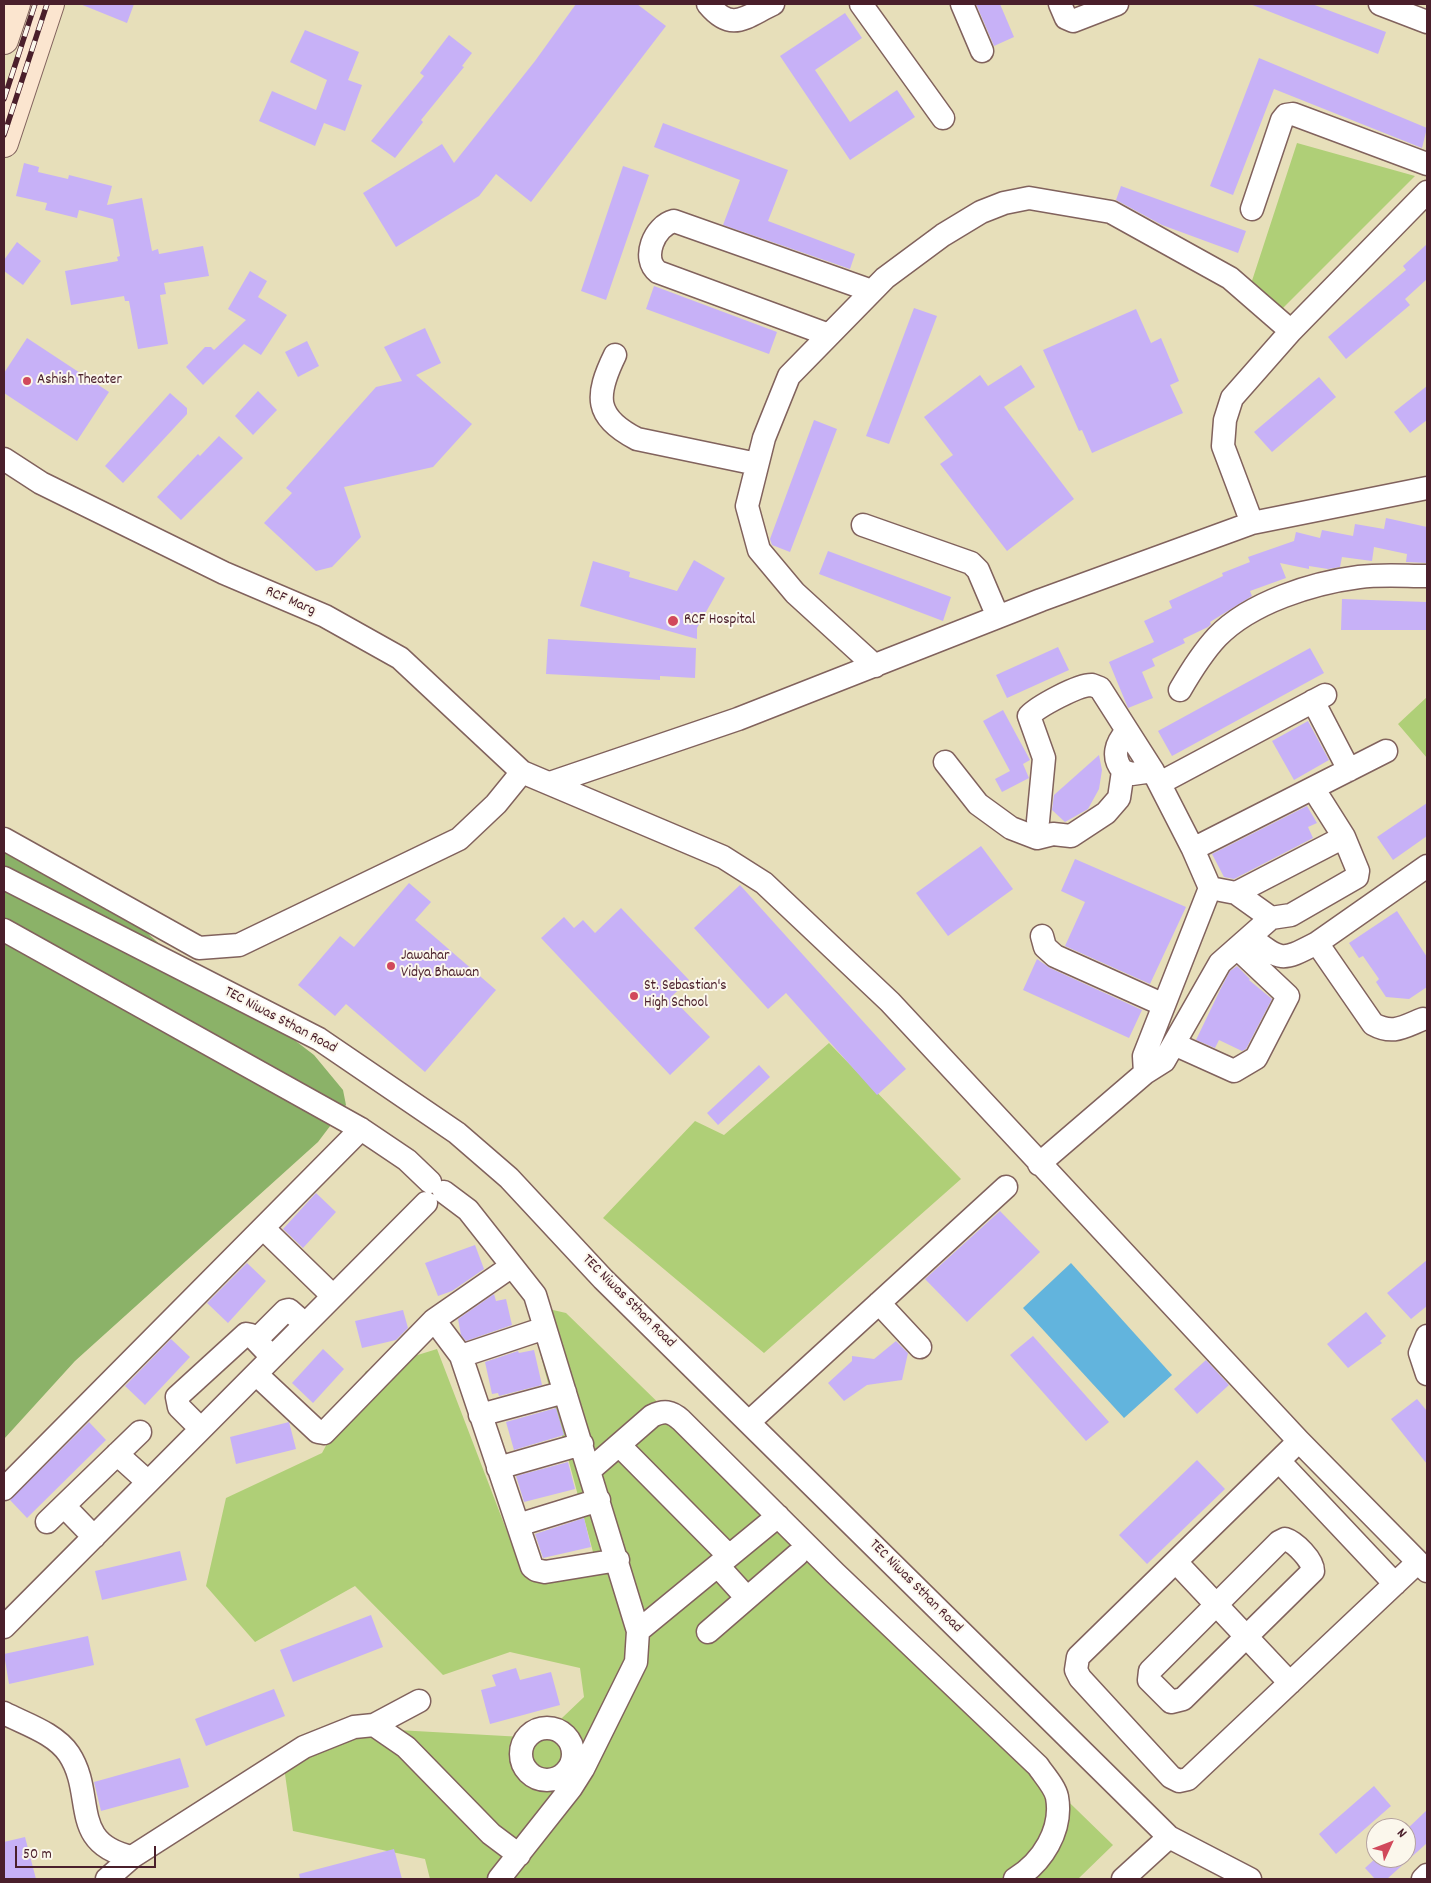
<!DOCTYPE html>
<html>
<head>
<meta charset="utf-8">
<style>
	body { margin:0 }
	#map { position:relative; width:1431px; height:1883px; overflow:hidden; background:#e7dfba; font-family:Dekko,sans-serif }
	canvas { display:block }
	.frame { position:absolute; inset:0; border:5px solid #4a1f2b; pointer-events:none }
	.north { position:absolute; left:1366px; top:1818px; width:50px; height:50px; box-sizing:border-box; background:#fbf7ec; border:1px solid #b4a19f; border-radius:50%; rotate:47deg; font-size:14px; font-weight:700; line-height:20px; text-align:center; color:#4a1f2b }
	.north::after { content:''; display:block; margin:auto; width:18px; height:22px; background:#d1495b; clip-path:polygon(50% 0,100% 100%,50% 72%,0 100%) }
	.scale { position:absolute; left:15px; top:1846px; width:141px; height:22px; box-sizing:border-box; border:2px solid #4a1f2b; border-top:0; padding-left:6px; font-size:15px; line-height:18px; white-space:nowrap; color:#4a1f2b; -webkit-text-stroke:4px #fbf7ec; paint-order:stroke }
</style>
</head>
<body>
<div id="map">
<canvas width="1431" height="1883"></canvas>
<div class="frame"></div>
<div class="north">N</div>
<div class="scale">50 m</div>
</div>
<script>
const ctx = document.querySelector('canvas').getContext('2d');
ctx.lineJoin = 'round';
function fill(path, color) {
  ctx.fillStyle = color;
  ctx.fill(path, 'evenodd');
}
function stroke(path, color, width, dash) {
  ctx.strokeStyle = color;
  ctx.lineWidth = width;
  ctx.lineCap = dash ? 'butt' : 'round';
  ctx.setLineDash(dash || []);
  ctx.stroke(path);
}
function write(font, color, halo, rows, align = 'center') {
  ctx.font = font + ' Dekko,sans-serif';
  ctx.lineWidth = 4;
  ctx.setLineDash([]);
  ctx.textBaseline = 'middle';
  ctx.strokeStyle = halo;
  ctx.fillStyle = color;
  for (const [text, x, y, turn = 0] of rows) {
    ctx.save();
    ctx.translate(x, y);
    ctx.rotate((+turn || 0) * Math.PI / 180);
    ctx.textAlign = isNaN(turn) ? turn : align;
    if (halo) ctx.strokeText(text, 0, 0);
    ctx.fillText(text, 0, 0);
    ctx.restore();
  }
}
const green = new Path2D(`
	M1297,143L1415,176L1273,318L1248,293Z
	M1427,697V758L1398,724Z
	M829,1043L961,1179L764,1353L603,1218L695,1121L724,1135Z
	M540,1307L566,1313L1113,1845L1078,1879H430L425,1859L293,1831L284,1767L343,1727L541,1738L584,1697L580,1668L510,1652L443,1675L355,1586L255,1642L206,1586L226,1498L322,1453L366,1371L437,1349L516,1555L597,1567L535,1334Z`);
const forest = new Path2D(`
	M4,848L144,930L189,971L242,1000L314,1055L343,1090L346,1105L318,1142L75,1361L4,1439Z`);
const water = new Path2D(`
	M1071,1263L1172,1375L1124,1418L1023,1308Z`);
const building = new Path2D(`
	M80,4H134L127,23Z
	M576,4H637L666,26L531,202L496,174L479,196L396,247L363,193L442,144L454,163L535,61Z
	M976,4H1000L1014,37L994,46Z
	M1250,4H1312L1386,32L1378,54Z
	M845,13L862,38L815,70L850,122L897,90L915,117L850,160L780,56Z
	M305,30L359,52L348,80L362,85L345,131L324,123L315,146L259,121L272,91L316,110L327,80L290,62Z
	M449,35L472,53L462,66L464,67L421,120L423,122L395,158L371,141L424,76L420,73Z
	M1259,58L1427,128L1422,148L1274,89L1233,195L1210,186Z
	M663,123L788,170L768,221L855,254L850,269L723,225L740,180L654,147Z
	M24,163L39,167L38,172L68,179L69,175L112,186L107,205L142,198L152,251L158,249L159,254L203,246L209,276L164,283L166,294L160,295L168,344L138,349L129,301H125L124,296L71,305L65,271L118,261L117,257L120,256L113,219L79,210L77,218L45,210L47,203L16,196Z
	M623,166L649,175L606,300L581,291Z
	M1121,186L1246,231L1238,253L1162,225L1116,200Z
	M17,242L41,261L23,285L4,271V260Z
	M1427,244V279L1405,299L1410,305L1346,359L1328,337L1406,270L1403,266Z
	M250,271L267,281L258,297L287,315L261,355L244,344L203,385L186,367L205,347H211L214,350L246,320L228,309Z
	M654,286L777,332L769,354L646,309Z
	M914,308L937,316L889,444L866,436Z
	M1136,309L1151,343L1161,338L1179,381L1170,385L1183,413L1092,453L1082,430L1079,431L1043,350Z
	M425,328L441,363L416,375L472,424L433,467L344,487L361,537L332,567L316,571L264,523L292,493L286,488L376,387L402,381L384,347Z
	M27,338L109,392L77,441L4,393V373Z
	M307,341L319,366L298,377L285,352Z
	M1021,365L1035,387L1004,407L1074,499L1007,551L940,464L953,455L924,417L980,375L988,386Z
	M1319,377L1336,397L1272,452L1254,432Z
	M1427,386V420L1410,433L1394,412Z
	M258,391L277,410L253,435L235,416Z
	M170,393L187,408V414L123,483L105,466Z
	M814,420L837,429L790,552L772,545L770,539Z
	M219,436L243,458L181,520L157,497L198,454L200,456Z
	M1386,518L1427,527V563L1406,562L1407,554L1374,547L1372,561L1342,557L1340,567L1328,569L1309,566V569L1280,563L1286,578L1250,591L1252,596L1210,622L1211,624L1208,627L1183,639L1185,643L1152,659L1155,666L1142,672L1153,698L1128,708L1109,662L1154,642L1144,621L1172,608L1169,601L1223,576L1222,573L1250,562L1248,557L1294,541L1296,532L1320,538L1322,530L1353,536L1355,524L1384,529Z
	M828,551L951,597L943,621L819,574Z
	M694,560L725,578L697,628V639L580,606L593,561L630,572L629,577L677,591Z
	M1342,599L1426,602V630H1341Z
	M548,639L696,648L695,678L660,676V680L546,674Z
	M1058,647L1069,670L1007,698L996,675Z
	M1310,648L1324,673L1172,756L1158,731Z
	M1003,710L1030,760L1023,764L1029,778L1002,792L995,779L1010,771L983,721Z
	M1308,721L1329,760L1294,780L1272,741Z
	M1099,755L1102,770L1099,789L1088,809L1065,822L1052,810L1054,795Z
	M1427,803V836L1393,860L1377,837Z
	M1307,806L1317,823L1308,827L1313,838L1234,879L1224,877L1212,854Z
	M981,846L1013,889L948,936L916,893Z
	M1075,859L1186,907L1150,984L1065,946L1085,902L1061,891Z
	M409,883L431,902L415,920L496,990L425,1072L346,1004L335,1016L298,985L340,936L354,947Z
	M740,885L906,1069L877,1095L786,993L768,1009L694,928Z
	M621,908L689,980L671,997L710,1037L670,1075L541,938L564,917L574,928L583,920L595,933Z
	M1397,911L1427,957V987L1409,999L1386,997L1376,982L1379,979L1363,956L1359,958L1349,943Z
	M1037,959L1050,968L1142,1010L1129,1038L1023,990Z
	M1237,966L1250,979L1249,980L1272,999L1246,1049L1242,1051L1219,1040L1215,1048L1196,1040L1221,988L1230,971Z
	M759,1065L770,1077L718,1125L707,1113Z
	M316,1193L336,1212L303,1248L283,1229Z
	M1000,1211L1040,1252L967,1322L925,1279Z
	M475,1245L484,1269L452,1291L438,1296L425,1263Z
	M1427,1260V1306L1411,1319L1387,1293Z
	M247,1263L266,1281L228,1323L207,1303Z
	M494,1294L496,1301L506,1299L512,1325L466,1341L461,1335L458,1319Z
	M403,1310L408,1328L396,1340L362,1348L355,1321Z
	M1366,1312L1386,1336L1380,1341L1382,1343L1348,1368L1327,1344Z
	M1033,1336L1109,1422L1086,1441L1010,1355Z
	M171,1339L190,1357L145,1405L125,1386Z
	M896,1341L908,1353L902,1380L867,1385L844,1401L828,1383L852,1361V1356L874,1359Z
	M323,1349L344,1369L313,1403L292,1383Z
	M534,1350L542,1385L499,1396L498,1393L492,1394L485,1362L518,1351L519,1353Z
	M1206,1360L1229,1385L1197,1414L1174,1389Z
	M1417,1399L1427,1411V1464L1391,1419Z
	M556,1408L564,1435L514,1450L506,1422Z
	M89,1422L106,1440L27,1518L10,1500Z
	M289,1422L296,1449L236,1464L230,1437Z
	M1197,1460L1225,1489L1147,1564L1119,1535Z
	M568,1462L575,1489L524,1502L516,1476Z
	M584,1518L591,1547L543,1558L535,1534Z
	M180,1551L187,1580L102,1600L95,1571Z
	M371,1615L383,1647L293,1682L280,1650Z
	M88,1636L94,1665L9,1684L4,1654Z
	M516,1668L520,1680L551,1672L560,1705L490,1724L481,1690L496,1686L492,1675Z
	M274,1689L285,1716L206,1746L195,1719Z
	M180,1758L189,1787L101,1811L94,1782Z
	M1374,1786L1391,1806L1336,1854L1319,1834Z
	M1427,1810V1843L1387,1879H1375L1365,1868L1376,1858H1406V1830Z
	M25,1837L36,1879H4V1842Z
	M394,1849L402,1879H300L299,1874Z`);
const minor = new Path2D(`
	M708,4C732,33 745,17 773,4
	M861,4L943,118
	M962,4L982,51
	M1060,4L1066,18L1073,21L1117,4
	M1380,4L1427,22
	M1252,209L1282,120L1286,115L1293,114L1427,164
	M829,335L658,272C641,259 654,226 674,221L872,291
	M615,355C595,396 594,417 637,439L757,464
	M4,459L41,483L224,573L325,616L400,658L522,772L723,857L764,883L890,1002L1299,1441L1427,1571
	M1252,523L1223,446L1225,420L1232,398L1291,331L1427,192
	M863,525L971,563L978,570L998,617
	M875,666L795,593L759,550L747,506L764,438L789,376L885,278L943,235L981,212L1004,203L1029,198L1111,212L1230,278L1291,331
	M1180,690C1191,671 1202,653 1217,637C1251,602 1313,583 1359,577C1381,574 1405,576 1427,576
	M1313,701L1349,770
	M945,762L978,804L1011,828L1037,838L1053,834L1071,836L1106,813L1119,798L1123,771L1132,774L1153,771
	M1123,771C1111,757 1116,743 1127,731
	M550,783L738,719L1041,600L1252,523L1427,488
	M1160,783L1325,695
	M1038,821L1044,758L1029,716C1037,707 1079,684 1092,685C1095,686 1097,687 1100,688L1153,771L1193,849L1210,888L1236,893L1271,918L1220,963L1164,1061L1145,1073L1039,1164
	M4,839L199,948L239,945L459,839L496,804L522,772
	M1193,849L1386,751
	M4,878L319,1039L457,1133L509,1178L603,1279L1169,1837
	M1236,893L1344,837L1313,788
	M1271,918L1291,915L1357,877L1358,871L1344,837
	M4,930L361,1129L407,1160L430,1182
	M1042,936L1045,947L1055,956L1164,1005
	M1250,937C1282,962 1282,961 1317,943L1373,1024C1393,1035 1403,1027 1423,1019
	M1317,943L1427,866
	M1174,1044L1234,1071L1256,1058L1288,996L1237,948
	M1145,1073L1144,1056L1210,888
	M444,1192L468,1210L535,1295L638,1631L636,1662L583,1769L571,1788L499,1879
	M263,1228L333,1296
	M879,1303L920,1347
	M434,1320L512,1266
	M1427,1336L1420,1353L1427,1374
	M256,1340L285,1311L289,1310L305,1324
	M461,1356L545,1328
	M256,1374L318,1432L324,1433L434,1320L461,1356L532,1567L536,1570L545,1572L618,1560
	M480,1415L565,1392
	M749,1422L1006,1187
	M201,1429L179,1407L177,1397L246,1334L251,1335L272,1357
	M1299,1441L1078,1657L1076,1670L1080,1678L1171,1777L1179,1781L1188,1779L1418,1562
	M619,1445L729,1556
	M117,1454L148,1482
	M1279,1461L1395,1584
	M498,1468L582,1444
	M590,1470L652,1416C664,1410 671,1411 681,1420L835,1573L1038,1766C1044,1775 1055,1787 1057,1797C1063,1830 1042,1863 1015,1879
	M4,1489L361,1129
	M64,1506L94,1537
	M47,1522L140,1432
	M518,1525L599,1500
	M1285,1539C1295,1542 1313,1560 1313,1571L1183,1699L1171,1702L1149,1680L1150,1671L1279,1542Z
	M1176,1562L1290,1683
	M718,1566L747,1598
	M4,1627L426,1203
	M638,1631L778,1516
	M708,1632L797,1555
	M4,1713C25,1724 55,1733 69,1754C96,1795 68,1843 132,1857
	M374,1725L419,1701
	M521 1754a26 26 0 1 1 52 0a26 26 0 1 1-52 0Z
	M107,1879L132,1857L304,1747L354,1727L374,1725L406,1747L491,1834L519,1855
	M1123,1879L1169,1837L1250,1879
	M1423,1879L1427,1875`);
const secondary = new Path2D(`
	M4,40L16,4
	M4,143L50,4`);
const rail = new Path2D(`
	M4,99L35,4
	M4,135L47,4`);
const markers = [
	[27,381,5,"#d1495b"],
	[673,621,6,"#d1495b"],
	[391,966,5,"#d1495b"],
	[634,996,5,"#d1495b"]
];
const poiNames = [
	["Ashish Theater",37,381],
	["RCF Hospital",684,621],
	["Jawahar",401,957],
	["Vidya Bhawan",401,974],
	["St. Sebastian's",644,987],
	["High School",644,1004]
];
const streetNames = [
	["RCF Marg",290,602,23],
	["TEC Niwas Sthan Road",280,1021,28],
	["TEC Niwas Sthan Road",628,1302,45],
	["TEC Niwas Sthan Road",915,1587,45]
];
fill(green, '#afcf77');
fill(forest, '#8bb268');
fill(water, '#62b4dd');
fill(building, '#c7b1f7');
stroke(minor, '#81625d', 25);
stroke(secondary, '#81625d', 30);
stroke(minor, '#fff', 22);
stroke(secondary, '#fbe5cf', 28);
stroke(rail, '#4a1f2b', 5.5);
stroke(rail, '#fbf7ec', 4, [11]);
for (const [x, y, r, color] of markers) {
  const dot = new Path2D();
  dot.arc(x, y, r, 0, 2 * Math.PI);
  ctx.fillStyle = color;
  ctx.fill(dot);
  stroke(dot, '#fbf7ec', 2);
}
write('15px', '#4a1f2b', '#fbf7ec', poiNames, 'left');
write('15px', '#4a1f2b', '#fbf7ec', streetNames);
</script>
</body>
</html>
